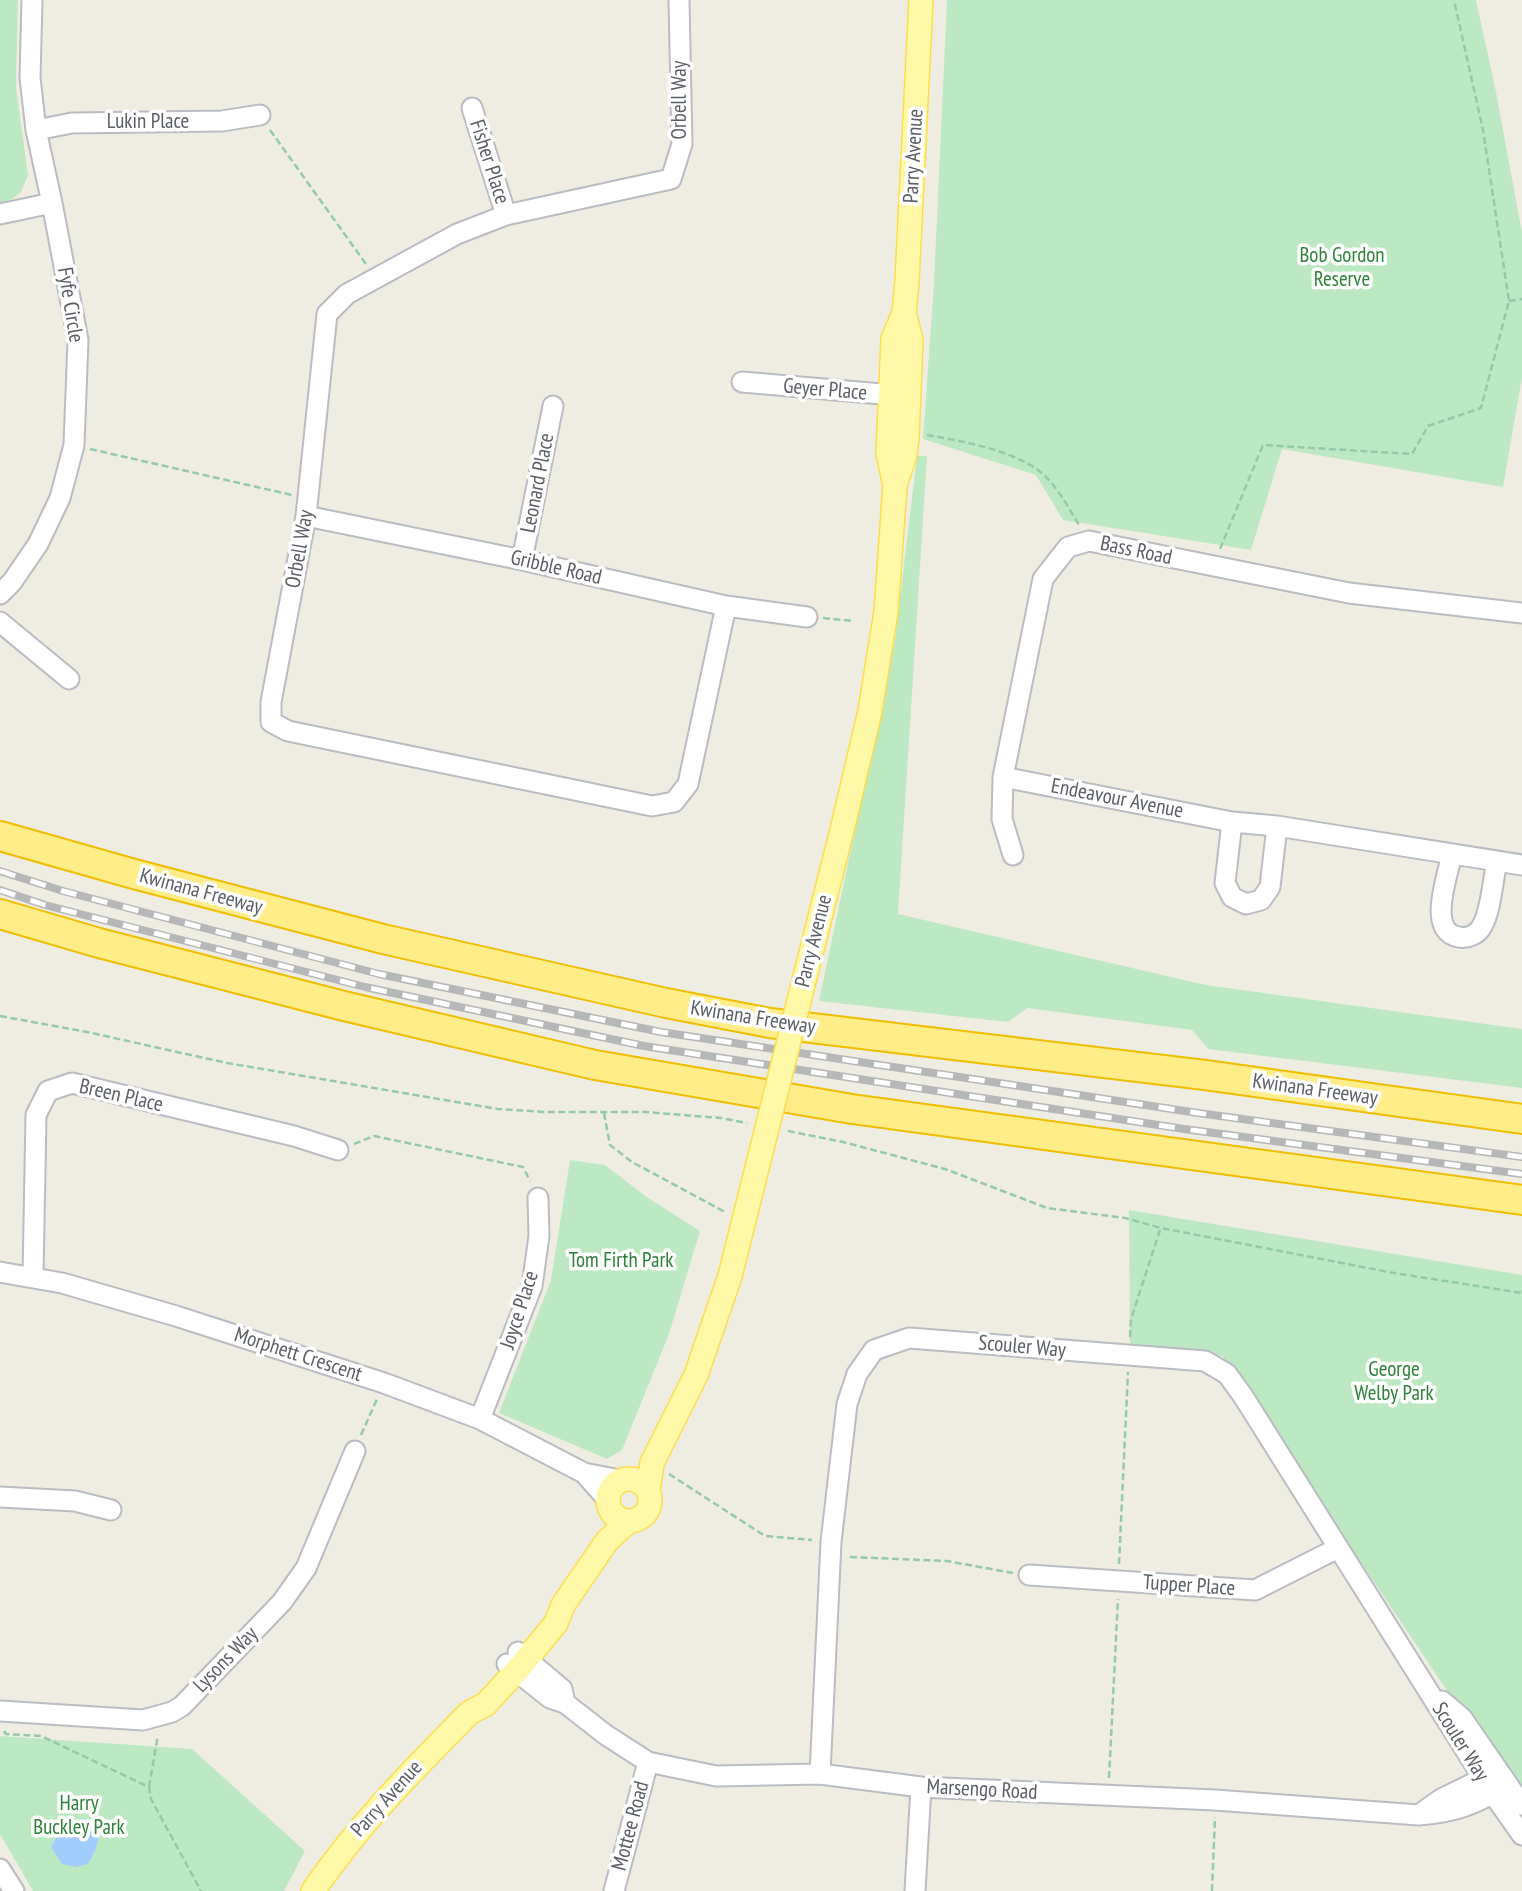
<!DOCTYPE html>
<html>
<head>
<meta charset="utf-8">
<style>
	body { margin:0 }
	canvas { display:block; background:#efede2 }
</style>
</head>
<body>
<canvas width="1522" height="1891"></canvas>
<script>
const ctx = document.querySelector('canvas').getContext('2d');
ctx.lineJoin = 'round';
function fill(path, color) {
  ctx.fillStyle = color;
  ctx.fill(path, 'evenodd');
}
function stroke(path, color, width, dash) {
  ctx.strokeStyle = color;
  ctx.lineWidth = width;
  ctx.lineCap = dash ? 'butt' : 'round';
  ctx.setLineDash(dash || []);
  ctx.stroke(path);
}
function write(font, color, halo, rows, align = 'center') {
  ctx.font = font + ' "PT Sans Narrow",sans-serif';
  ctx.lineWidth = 7;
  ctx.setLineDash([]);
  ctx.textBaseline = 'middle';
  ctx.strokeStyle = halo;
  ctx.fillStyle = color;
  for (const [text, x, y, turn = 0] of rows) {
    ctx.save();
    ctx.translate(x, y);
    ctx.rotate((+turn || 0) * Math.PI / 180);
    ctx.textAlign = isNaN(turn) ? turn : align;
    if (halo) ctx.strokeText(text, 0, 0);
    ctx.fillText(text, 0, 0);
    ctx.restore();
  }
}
const green = new Path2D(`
	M0,0H18L16,87L28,175L21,192L12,199L0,203Z
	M947,0H1476L1496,92L1522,233V377L1503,487L1282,449L1251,550L1063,520L1036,475L923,439L934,283Z
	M917,456H927L898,914L1206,985L1522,1029V1088L1208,1049L1192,1030L1027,1008L1008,1022L819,1001L895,640Z
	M570,1160L605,1165L648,1198L700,1231L669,1334L622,1450L607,1459L499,1413L551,1280Z
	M1129,1210L1522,1275V1802L1222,1356L1130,1349Z
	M0,1736L192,1749L305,1851L284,1891H33L0,1834Z`);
const water = new Path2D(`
	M85,1819C106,1831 97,1848 88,1864L76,1867L62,1864L51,1847C59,1831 67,1823 85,1819Z`);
const path = new Path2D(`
	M270,130L366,264
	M1509,301L1522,299
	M927,435C962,441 1001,448 1032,466C1053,478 1067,505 1079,525
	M90,449L292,495
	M1220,549L1263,445L1412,454L1428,426L1481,408L1509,301L1483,130L1454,0
	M823,618L854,621
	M0,1016L87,1032L227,1063L498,1109L545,1112H645L721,1118L747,1123
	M604,1113L610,1145L632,1162L725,1212
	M788,1131L843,1142L945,1169L1047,1208L1125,1218L1161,1228L1394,1273L1522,1293
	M354,1144L374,1136L523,1167L530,1181
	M1130,1337L1131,1319L1160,1230
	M361,1435L377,1399
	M669,1474L765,1536L812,1540
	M850,1557L947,1561L1013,1573
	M1119,1564L1128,1372
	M4,1731L6,1734L41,1736L149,1787L151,1799L201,1891
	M1109,1778L1118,1599
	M149,1787L158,1735
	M1212,1891L1215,1817`);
const minor = new Path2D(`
	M679,0L682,144L671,179L506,215L457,234L347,294L327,314L306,516L271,702V722L288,731L652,806L674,802L688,784L726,606
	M472,108L506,215
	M36,130L72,123L222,121L260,115
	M0,214L52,203
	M742,382L905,396
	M306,516L522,560L726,606L807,617
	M522,560L553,406
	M0,594L12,582L38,544L60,498L74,445L78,340L52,203L36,130L30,78L32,0
	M0,622L69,679
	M1003,777L1232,822L1277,826L1522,865
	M1232,822L1225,883L1232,897L1246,904L1261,900L1270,887L1277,826
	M1452,854C1448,875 1426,932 1459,937C1468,939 1478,934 1482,926C1491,911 1493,879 1497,861
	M1013,855L1002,819L1003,777L1043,579L1068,547L1089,541L1349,593L1522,613
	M0,1272L62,1283L176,1316L384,1383L480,1419L584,1473L620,1480
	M33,1277L36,1115L48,1091L72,1083L294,1136L338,1150
	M480,1419L532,1286L539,1236L538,1198
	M584,1473L608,1500
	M0,1497L75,1501L111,1510
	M1029,1575L1255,1590L1338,1548
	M518,1652L562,1689L565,1703
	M507,1664L550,1698L565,1703L606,1735L648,1762L716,1776L820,1774L921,1787L1215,1800L1419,1815C1458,1812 1475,1804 1508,1785
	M1442,1701L1462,1718L1522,1805
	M0,1711L143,1720L172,1712L182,1706L282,1602L306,1568L355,1451
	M820,1774L831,1542L847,1404L857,1374L874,1350L909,1338L1205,1361L1227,1374L1243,1396L1493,1794L1522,1835
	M1420,1814L1441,1799L1494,1773
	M0,1869L14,1891
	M614,1891L648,1762
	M915,1891L921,1787`);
const major = new Path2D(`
	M895,485L888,454L893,339L904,313L907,281L921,0
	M805,977L844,822L870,711L886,612L895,485L905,455L907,438L911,340L904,313
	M608 1500a21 21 0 1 1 42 0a21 21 0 1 1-42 0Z
	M648,1490L652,1463L696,1375L730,1276L760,1156
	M313,1891C358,1825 413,1770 469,1713L486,1704L520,1667L556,1623L563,1605L607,1541L629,1521`);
const highway = new Path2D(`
	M0,836L134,874L383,939L666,1003L770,1023L1205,1075L1522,1119
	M0,914L99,943L344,1006L595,1065L852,1109L1522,1200`);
const rail = new Path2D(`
	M0,871L63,891L379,974L661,1032L1198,1113L1522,1157
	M0,890L45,905L365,987L644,1046L1184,1129L1522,1174`);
const majorBridge = new Path2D(`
	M760,1156L805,977`);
const streetNames = [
	["Orbell Way",680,100,-90],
	["Lukin Place",148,122],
	["Parry Avenue",914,156,-87],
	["Fisher Place",489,162,72],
	["Fyfe Circle",70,305,81],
	["Geyer Place",825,390,5],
	["Leonard Place",538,483,-79],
	["Orbell Way",300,549,-80],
	["Bass Road",1136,551,12],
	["Gribble Road",556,568,13],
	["Endeavour Avenue",1117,799,11],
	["Kwinana Freeway",201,892,15],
	["Parry Avenue",814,941,-76],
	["Kwinana Freeway",753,1018,9],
	["Kwinana Freeway",1315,1090,8],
	["Breen Place",121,1096,13],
	["Joyce Place",520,1310,-72],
	["Scouler Way",1022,1347,5],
	["Morphett Crescent",298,1355,18],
	["Tupper Place",1189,1586,4],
	["Lysons Way",226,1660,-46],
	["Scouler Way",1460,1742,58],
	["Marsengo Road",982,1790,3],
	["Parry Avenue",387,1799,-48],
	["Mottee Road",631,1826,-75]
];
const parkNames = [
	["Bob Gordon",1342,256],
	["Reserve",1342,280],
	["Tom Firth Park",621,1261],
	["George",1394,1370],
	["Welby Park",1394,1394],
	["Harry",79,1804],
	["Buckley Park",79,1828]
];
fill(green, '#bce9c1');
fill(water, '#a2cdff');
stroke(minor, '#babcc3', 23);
stroke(major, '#fedd4c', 26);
stroke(highway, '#f1bd00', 32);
stroke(path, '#94caa9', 2.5, [7, 3.5]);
stroke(minor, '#fff', 19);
stroke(major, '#fff9a7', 23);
stroke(highway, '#ffed89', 28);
stroke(rail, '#b6b7b8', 8);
stroke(rail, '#fff', 5, [16]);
stroke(majorBridge, '#fedd4c', 26, []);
stroke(majorBridge, '#fff9a7', 23);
write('21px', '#5a5e65', '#fff', streetNames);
write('21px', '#2c8239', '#fff', parkNames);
</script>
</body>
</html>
